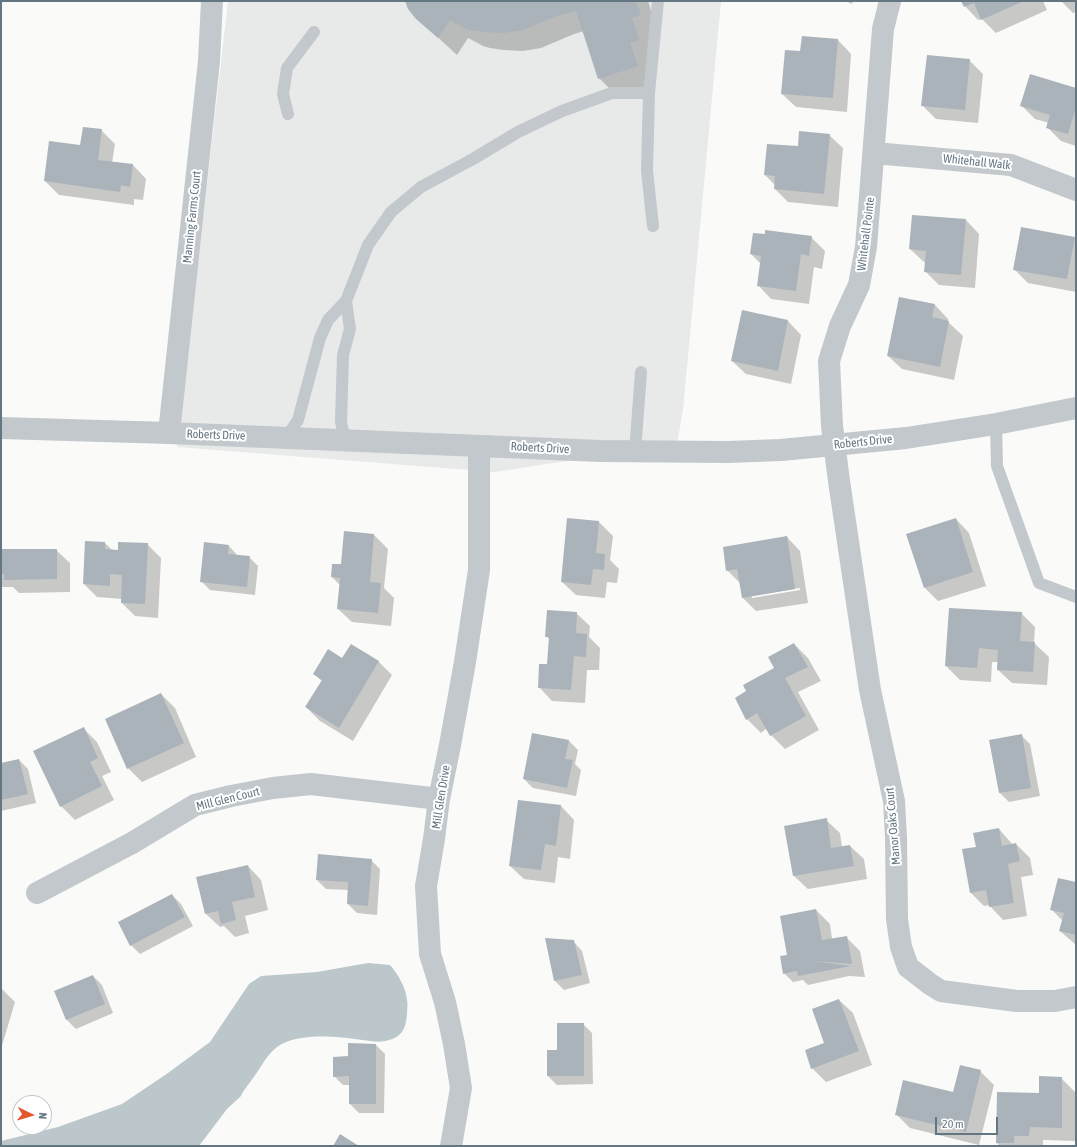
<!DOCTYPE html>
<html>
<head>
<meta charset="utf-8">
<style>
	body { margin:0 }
	#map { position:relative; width:1077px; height:1147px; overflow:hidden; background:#fafaf8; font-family:"Asap Condensed",sans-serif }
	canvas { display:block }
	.frame { position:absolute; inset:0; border:2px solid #657683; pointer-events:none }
	.north { position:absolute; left:12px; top:1095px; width:40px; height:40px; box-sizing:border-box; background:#fff; border:1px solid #c1c8cd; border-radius:50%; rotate:95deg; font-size:11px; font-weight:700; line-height:16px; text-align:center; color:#657683 }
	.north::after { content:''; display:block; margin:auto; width:14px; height:18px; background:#e4572e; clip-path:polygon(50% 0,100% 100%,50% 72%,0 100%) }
	.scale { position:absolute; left:935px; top:1117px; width:63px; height:18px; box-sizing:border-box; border:2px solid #657683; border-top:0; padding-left:5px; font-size:12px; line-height:14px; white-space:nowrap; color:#657683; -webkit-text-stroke:3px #fff; paint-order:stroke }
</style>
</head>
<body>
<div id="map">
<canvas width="1077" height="1147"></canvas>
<div class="frame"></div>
<div class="north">N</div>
<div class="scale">20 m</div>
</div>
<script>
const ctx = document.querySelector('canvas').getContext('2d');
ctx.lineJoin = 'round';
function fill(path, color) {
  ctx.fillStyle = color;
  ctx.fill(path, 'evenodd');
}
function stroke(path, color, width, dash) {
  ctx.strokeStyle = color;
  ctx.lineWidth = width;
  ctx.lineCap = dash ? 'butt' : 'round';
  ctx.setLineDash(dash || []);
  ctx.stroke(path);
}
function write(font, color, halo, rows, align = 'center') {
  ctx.font = font + ' "Asap Condensed",sans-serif';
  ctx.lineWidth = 4;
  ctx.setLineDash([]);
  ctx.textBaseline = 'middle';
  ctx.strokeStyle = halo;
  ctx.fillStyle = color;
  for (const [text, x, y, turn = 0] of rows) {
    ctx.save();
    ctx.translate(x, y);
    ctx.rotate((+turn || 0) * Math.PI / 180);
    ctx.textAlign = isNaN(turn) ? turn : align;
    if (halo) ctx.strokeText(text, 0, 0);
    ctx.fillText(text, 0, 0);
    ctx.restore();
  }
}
const built = new Path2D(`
	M228,1H721L683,410L677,444L495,472L177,447Z`);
const water = new Path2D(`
	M368,963L390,965C398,974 406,988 407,1000C408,1004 407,1009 407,1013C406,1029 402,1038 385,1041C376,1043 364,1040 355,1039C333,1036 296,1033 277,1047C269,1053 263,1063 258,1071C255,1076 242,1092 241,1096L227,1109L199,1146H1V1141L58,1127L122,1104L168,1073L210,1042L249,984L261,976L317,972Z`);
const shadow = new Path2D(`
	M406,1H648L658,33L655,84L617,96L599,78L584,31L574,34L541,48L523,51L503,50L490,48L483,46L468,38L457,55L417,18Z
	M845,1H853L852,4Z
	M962,1H1043L1047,10L996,33L982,19L978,20L965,6Z
	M1061,1H1076V12L1073,13Z
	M838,40L851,54L847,112L796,107L782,94L801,52Z
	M969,60L983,74L978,123L936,119L922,105Z
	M1076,89V146L1061,141L1047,127L1049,123L1035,119L1021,105Z
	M101,130L115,144L112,163L133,165L146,179L143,200L134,199V205L59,195L45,181L81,146Z
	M829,135L843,148L838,207L788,202L775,189V185L765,175L799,147Z
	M966,220L979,234L975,288L939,285L925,271L926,263L924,262L910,249Z
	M811,237L825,251L822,269L814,267L809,304L771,299L758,285L761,264L751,254Z
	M1075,238L1076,239V292L1028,283L1014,269Z
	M935,305L948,319V322L963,336L954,380L902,369L888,356Z
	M788,321L801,335L791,384L746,374L732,361Z
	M568,519L599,522L613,536L610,560L619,569L617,583L607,582L605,598L576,595L562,582Z
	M956,519L969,533L986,586L938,601L925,588Z
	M374,535L388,549L384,588L394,598L391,626L352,622L338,609L340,585L332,577L342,565Z
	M787,537L800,551L808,603L756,611L743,598L740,583L727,570ZM800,588V590L752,598V596Z
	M105,543L112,550L119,551L147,544L161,558L158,618L135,616L122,603V599L97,597L84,584Z
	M229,546L238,556L249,557L258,566L255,595L210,590L201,581Z
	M1,550H56L70,563V592L19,593L13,587H1Z
	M576,613L590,626L589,637L600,648L599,670H587L585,703L552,701L539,687L548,665L550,640L546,636Z
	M1021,613L1035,627L1034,643L1049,657L1047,685L1012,683L998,670L999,662H992L991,682L960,680L946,666Z
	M794,644L808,658L821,681L798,692L819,730L785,749L771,735L767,728L761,733L747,719V692L776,668Z
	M351,645L379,662L392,675L353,741L320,721L306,707L322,681L314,674L343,659Z
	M161,694L175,708L196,757L142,782L128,768Z
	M83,728L97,742L111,772L102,776L114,800L75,820L61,806Z
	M1021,735L1030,744L1040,796L1009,802L1000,793Z
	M569,741L578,750L575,764L581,770L576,796L533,788L524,779Z
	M19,760L28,769L36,803L1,811V764Z
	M561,806L574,820L570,859L558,857L555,883L524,879L510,866Z
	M826,820L840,833L842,847L850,846L864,859L867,879L808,889L794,876Z
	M999,829L1013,845L1016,844L1030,858L1033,875L1021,877L1027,916L1003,920L989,905L984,906L971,893L977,848Z
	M371,860L380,869L377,915L357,913L348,904L349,890L326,889L317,880Z
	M248,866L261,880L268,910L245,916L249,933L235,937L224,926L220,927L206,914Z
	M1076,883V945L1060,931L1063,921L1051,909Z
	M172,895L181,904L193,926L140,954L131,945Z
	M816,910L830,924L832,939L846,937L860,951L865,977L849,976L808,985L803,980L793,982L784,973Z
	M573,941L582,951L590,983L564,990L555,981Z
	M93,976L102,985L113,1013L76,1029L67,1020Z
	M1,988L15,1002L1,1049Z
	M839,1000L853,1013L872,1065L826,1082L812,1068L826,1043Z
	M583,1024L592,1033L593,1084L557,1085L548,1076V1051H558Z
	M376,1045L385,1054L384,1113H359L350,1104V1085H343L334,1076L349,1057Z
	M980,1071L994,1085L979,1145L910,1128L896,1114L954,1094Z
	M1061,1078L1075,1092V1141L1043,1140V1146H1000L997,1143L1040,1094Z`);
const building = new Path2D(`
	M405,1H636L641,15L632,18L639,40L630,43L638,66L598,79L576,11L556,16L523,30L504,33L484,32L471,30L464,28L450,20L438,38L416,19L408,9Z
	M961,1H1024L981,20L974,3L964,7Z
	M802,36L838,39L833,98L781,94L785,50L800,51Z
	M927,55L970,59L965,110L921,106Z
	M1030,74L1076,88V107L1068,134L1046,128L1050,115L1020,106Z
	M83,127L102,129L98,160L133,164L130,187L121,185L120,192L44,181L49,141L80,145Z
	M799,131L830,134L824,194L774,189L775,176L764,175L767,144L798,146Z
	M912,215L966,219L961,275L924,272L926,251L909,249Z
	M1021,227L1075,237L1067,279L1013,270Z
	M765,230L812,236L809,256L801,254L796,291L757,286L761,256L750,254L753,233L765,234Z
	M899,297L935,304L932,317L949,321L940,367L887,356Z
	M742,310L788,320L778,371L731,361Z
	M567,518L599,521L596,553L605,554L604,570L593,569L591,585L561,582Z
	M956,518L973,572L924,588L906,534Z
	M344,531L374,534L370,582L381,583L378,613L337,609L340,578L331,577L332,564H341Z
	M787,536L795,589L742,598L737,569L726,571L723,547Z
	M85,541L105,542V549L118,550V542L148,543L145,604L121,603L122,575L110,574V586L83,584Z
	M204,542L229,545L228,554L250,556L247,587L200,582Z
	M1,549H57V579L4,580V574H1Z
	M949,608L1022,612L1020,641L1035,642L1033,672L997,670L998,650L979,648L977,668L945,666Z
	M547,610L577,612L576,633L587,634L586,657L574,656L571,690L538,688L539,664H547L549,637H545Z
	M794,643L808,667L785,678L806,716L770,736L757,713L746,720L735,698L746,691L743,685L774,668L768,657Z
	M351,644L379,661L339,728L305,707L322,680L313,674L328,649L342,658Z
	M161,693L184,743L127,769L105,719Z
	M84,727L98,758L90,762L102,786L60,807L33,751Z
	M532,733L569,740L565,759L573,760L567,788L523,779Z
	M1022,734L1031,788L999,793L989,740Z
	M19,759L28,794L1,800V763Z
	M518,800L561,805L556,846L545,844L541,870L509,866Z
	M827,818L831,848L850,845L854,866L793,876L784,826Z
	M999,828L1002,846L1016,843L1020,861L1008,864L1014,903L989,907L986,890L970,893L962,849L976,847L973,833Z
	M318,854L372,859L368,906L347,904L348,882L316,880Z
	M248,865L255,897L232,902L236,920L221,924L218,911L205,914L196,877Z
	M1058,878L1076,882V935L1059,931L1064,913L1050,910Z
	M172,894L185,917L130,946L118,922Z
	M816,909L822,940L847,936L852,964L813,961L851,966L798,976L797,971L783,974L780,956L787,955L780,916Z
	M545,938L574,940L582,975L554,981Z
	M93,975L105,1004L66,1020L54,991Z
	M839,999L859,1051L811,1069L805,1050L824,1043L812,1009Z
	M557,1023H584V1076H547V1050H557Z
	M348,1043L376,1044V1104H349V1076L333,1077V1057L348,1056Z
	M960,1065L981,1070L966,1132L895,1115L903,1080L953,1092Z
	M1039,1076L1062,1077V1128L1030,1127L1029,1136H1014V1143H996L997,1092L1039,1093Z
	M340,1134L359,1146H333Z`);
const service = new Path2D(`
	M288,114L283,94L287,68L314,32
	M653,226L647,171L649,93L658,1
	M996,424L997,466L1039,583L1076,597
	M286,438L298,420L320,338L328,320L346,301L368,245L391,212L421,187L473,159L518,132L562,111L612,93H649
	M345,440L341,422L343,355L350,329L346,301
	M635,452L641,372`);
const minor = new Path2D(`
	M890,1L883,29L866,247L859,285L840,326L829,361L832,426L839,481L870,690L894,801L896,838L897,919L901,947L908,967L930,984L941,991L1017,1001H1055L1076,997
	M874,153L1011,165L1076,190
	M169,433L209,61L212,1
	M37,893L132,843L195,805L231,796L273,788L311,784L439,799
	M451,1146L461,1088L454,1044L445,1002L430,954L426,886L434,839L439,799L450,745L465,662L479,570V458L481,446`);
const tertiary = new Path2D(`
	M1,428L169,433L600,451L728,452L781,450L906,438L996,424L1076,408`);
const streetNames = [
	["Whitehall Walk",977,162,6],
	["Manning Farms Court",192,217,-84],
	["Whitehall Pointe",866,234,-83],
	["Roberts Drive",216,435,2],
	["Roberts Drive",863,442,-6],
	["Roberts Drive",540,448,3],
	["Mill Glen Drive",441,797,-81],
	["Mill Glen Court",228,799,-14],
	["Manor Oaks Court",893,826,-95]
];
fill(built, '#e8e9e9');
fill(water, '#bbc7cb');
fill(shadow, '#0003');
fill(building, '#aab3b9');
stroke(service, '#c3c8cc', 12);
stroke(minor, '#c3c8cc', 22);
stroke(tertiary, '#c3c8cc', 22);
write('12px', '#657683', '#fff', streetNames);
</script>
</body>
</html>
